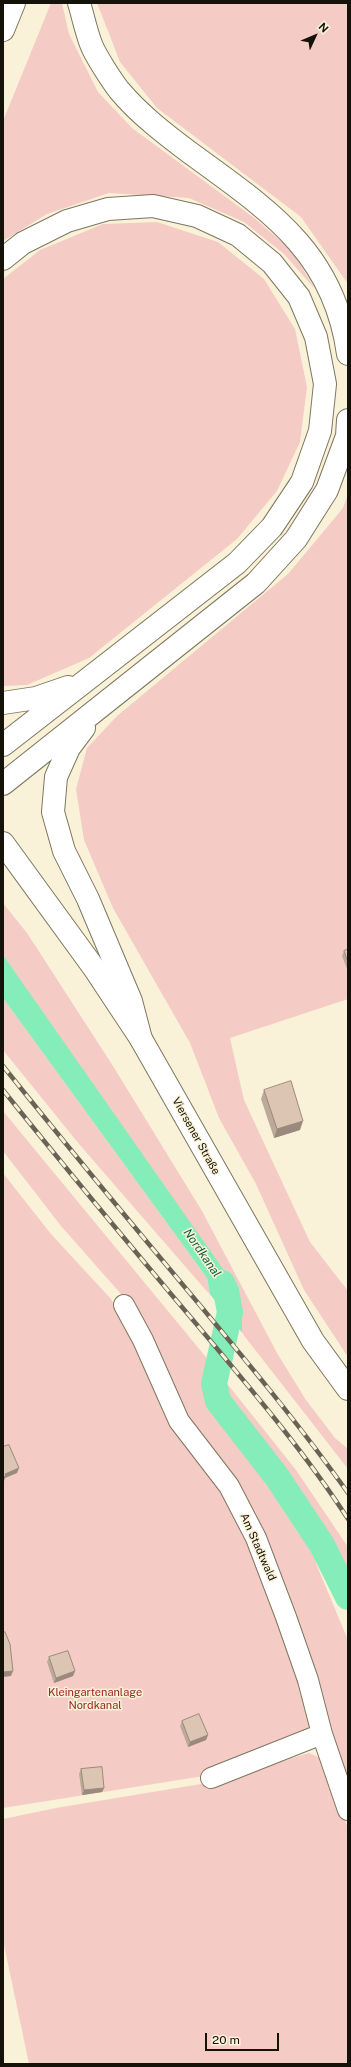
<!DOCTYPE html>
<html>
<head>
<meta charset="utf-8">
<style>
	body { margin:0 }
	#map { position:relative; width:351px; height:2067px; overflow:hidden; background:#faf2d8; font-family:"Public Sans",sans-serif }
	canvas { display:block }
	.frame { position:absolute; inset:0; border:4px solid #151209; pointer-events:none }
	.north { position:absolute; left:295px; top:16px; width:40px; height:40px; -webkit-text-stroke:3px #faf2d8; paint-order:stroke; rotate:46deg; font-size:11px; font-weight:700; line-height:16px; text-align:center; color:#151209 }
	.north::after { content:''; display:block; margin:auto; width:14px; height:18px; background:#151209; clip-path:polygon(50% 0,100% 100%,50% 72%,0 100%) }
	.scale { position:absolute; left:205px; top:2033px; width:74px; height:18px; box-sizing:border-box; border:2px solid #151209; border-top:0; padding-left:5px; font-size:12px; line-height:14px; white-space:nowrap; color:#151209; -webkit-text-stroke:3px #faf2d8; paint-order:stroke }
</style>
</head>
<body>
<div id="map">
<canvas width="351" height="2067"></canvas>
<div class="frame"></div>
<div class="north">N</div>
<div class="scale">20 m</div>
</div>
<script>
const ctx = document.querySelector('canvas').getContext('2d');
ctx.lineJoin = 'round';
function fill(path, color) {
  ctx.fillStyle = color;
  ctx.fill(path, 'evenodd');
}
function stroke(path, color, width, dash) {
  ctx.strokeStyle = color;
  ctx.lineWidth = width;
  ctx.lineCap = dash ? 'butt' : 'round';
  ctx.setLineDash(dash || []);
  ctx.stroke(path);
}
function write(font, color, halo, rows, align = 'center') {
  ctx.font = font + ' "Public Sans",sans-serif';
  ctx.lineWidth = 3;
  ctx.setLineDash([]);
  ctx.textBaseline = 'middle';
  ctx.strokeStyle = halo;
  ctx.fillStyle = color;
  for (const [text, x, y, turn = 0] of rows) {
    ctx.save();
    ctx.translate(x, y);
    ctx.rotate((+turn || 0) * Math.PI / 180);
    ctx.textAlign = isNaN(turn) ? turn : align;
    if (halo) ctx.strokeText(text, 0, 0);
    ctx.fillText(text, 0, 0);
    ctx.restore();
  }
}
const green = new Path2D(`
	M51,3H62L69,34L98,92L132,128L253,217L292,251L315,289L284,254L244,222L189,198L109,193L47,214L3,241V121Z
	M97,3H348V284L301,217L157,108L120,62Z
	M157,222L218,242L264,279L295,329L307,387L300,442L277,491L237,539L89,658L27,685L3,686V279L40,250L103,224Z
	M348,494V999L230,1038L244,1100L310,1242L348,1291V1357L304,1290L256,1184L219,1118L190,1043L113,908L84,840L76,789L87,748L117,716L288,574L343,508Z
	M3,903L27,933L113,1066L202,1211L277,1353L306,1400L335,1438L348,1449V1469L242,1333V1307L3,955Z
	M3,998L207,1278L210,1295L79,1144L3,1050Z
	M3,1111L210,1362L205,1389L211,1407L273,1487L311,1546L317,1566L348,1640V1790L288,1609L184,1417L128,1302L61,1226L3,1151Z
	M3,1173L51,1234L111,1299L222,1487L249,1537L282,1621L311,1729L210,1775L3,1808Z
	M225,1381L296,1470L348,1547V1573L328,1538L285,1474L232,1408Z
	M309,1753L325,1760L348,1829V2064H29L3,1940V1819L56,1808L213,1782Z`);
const water = new Path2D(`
	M3,955L225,1272L242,1307V1333L210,1295L207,1278L3,998Z`);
const pier = new Path2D(`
	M207,1291L244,1335H241L209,1296Z`);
const canal = new Path2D(`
	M222,1283L226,1291L230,1312L214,1384L218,1401L277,1477L322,1545L348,1597`);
const minor = new Path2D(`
	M124,1305L143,1340L179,1421L229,1486L256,1538L286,1617L308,1680L322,1734L348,1810
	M211,1778L322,1734`);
const secondary = new Path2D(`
	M3,843L94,968L141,1039L313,1341L348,1389`);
const motorway = new Path2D(`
	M79,3C83,16 86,31 91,44C95,55 112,81 119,90C139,114 165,134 189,152C267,209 334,251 348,354
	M3,30L14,3
	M3,259L23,243L67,221L108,209L153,206L197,216L238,235L272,263L299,297L316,337L325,384L320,431L302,482L272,527L237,563L3,745
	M3,703L36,698L68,687
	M84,728L69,748L56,777L53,812L64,851L88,899L131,1001L141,1039
	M3,784L256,583L296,539L327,490L347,436L348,420`);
const rail = new Path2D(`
	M3,1066C59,1136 116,1205 173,1273C233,1345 294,1417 348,1493
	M3,1090C67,1170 132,1248 198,1326C250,1388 304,1451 348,1519`);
const wall = new Path2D(`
	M348,949V971L342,956L344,951Z
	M264,1090L300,1130L274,1138L261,1099Z
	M49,1657L75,1671L73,1676L54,1683L47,1662Z
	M182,1721L208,1735L206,1740L188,1747L180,1726Z
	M81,1769L104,1788L102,1792L82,1795L79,1774Z`);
const shadedWall = new Path2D(`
	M303,1121L300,1130L274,1138L277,1129Z
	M19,1468L17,1473L5,1478L4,1481L3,1482V1477L5,1474Z
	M13,1671L11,1676L3,1677V1672Z
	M75,1671L73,1676L54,1683L56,1678Z
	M208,1735L206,1740L188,1747L190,1742Z
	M104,1788L102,1792L82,1795L84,1790Z`);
const building = new Path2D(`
	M348,949V962L344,951Z
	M291,1081L303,1121L277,1129L264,1090Z
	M9,1445L19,1468L5,1474L6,1476L3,1477V1447Z
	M5,1632L10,1644L13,1671L3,1672V1633Z
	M68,1651L75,1671L56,1678L49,1657Z
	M199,1714L208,1735L190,1742L182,1721Z
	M102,1767L104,1788L84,1790L81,1769Z`);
const streetNames = [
	["Viersener Straße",196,1136,61],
	["Am Stadtwald",258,1547,66]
];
const parkNames = [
	["Kleingartenanlage",95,1693],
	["Nordkanal",95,1706]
];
const waterNames = [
	["Nordkanal",202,1253,55]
];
fill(green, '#f5cbc5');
fill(water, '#85edb9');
fill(pier, '#faf2d8');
stroke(canal, '#85edb9', 26);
stroke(minor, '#7d765f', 22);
stroke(secondary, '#7d765f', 24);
stroke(motorway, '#7d765f', 24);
stroke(minor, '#fff', 20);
stroke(secondary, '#fff', 22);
stroke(motorway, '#fff', 22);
stroke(rail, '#686354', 4.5);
stroke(rail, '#faf2d8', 3, [9]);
fill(wall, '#bda99a');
fill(shadedWall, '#9a8a7d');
fill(building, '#dcc5b3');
stroke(building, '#9a8a7d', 1);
write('11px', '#151209', '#faf2d8', streetNames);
write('11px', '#982420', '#faf2d8', parkNames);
write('italic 12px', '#0c5e3e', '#faf2d8', waterNames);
</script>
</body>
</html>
